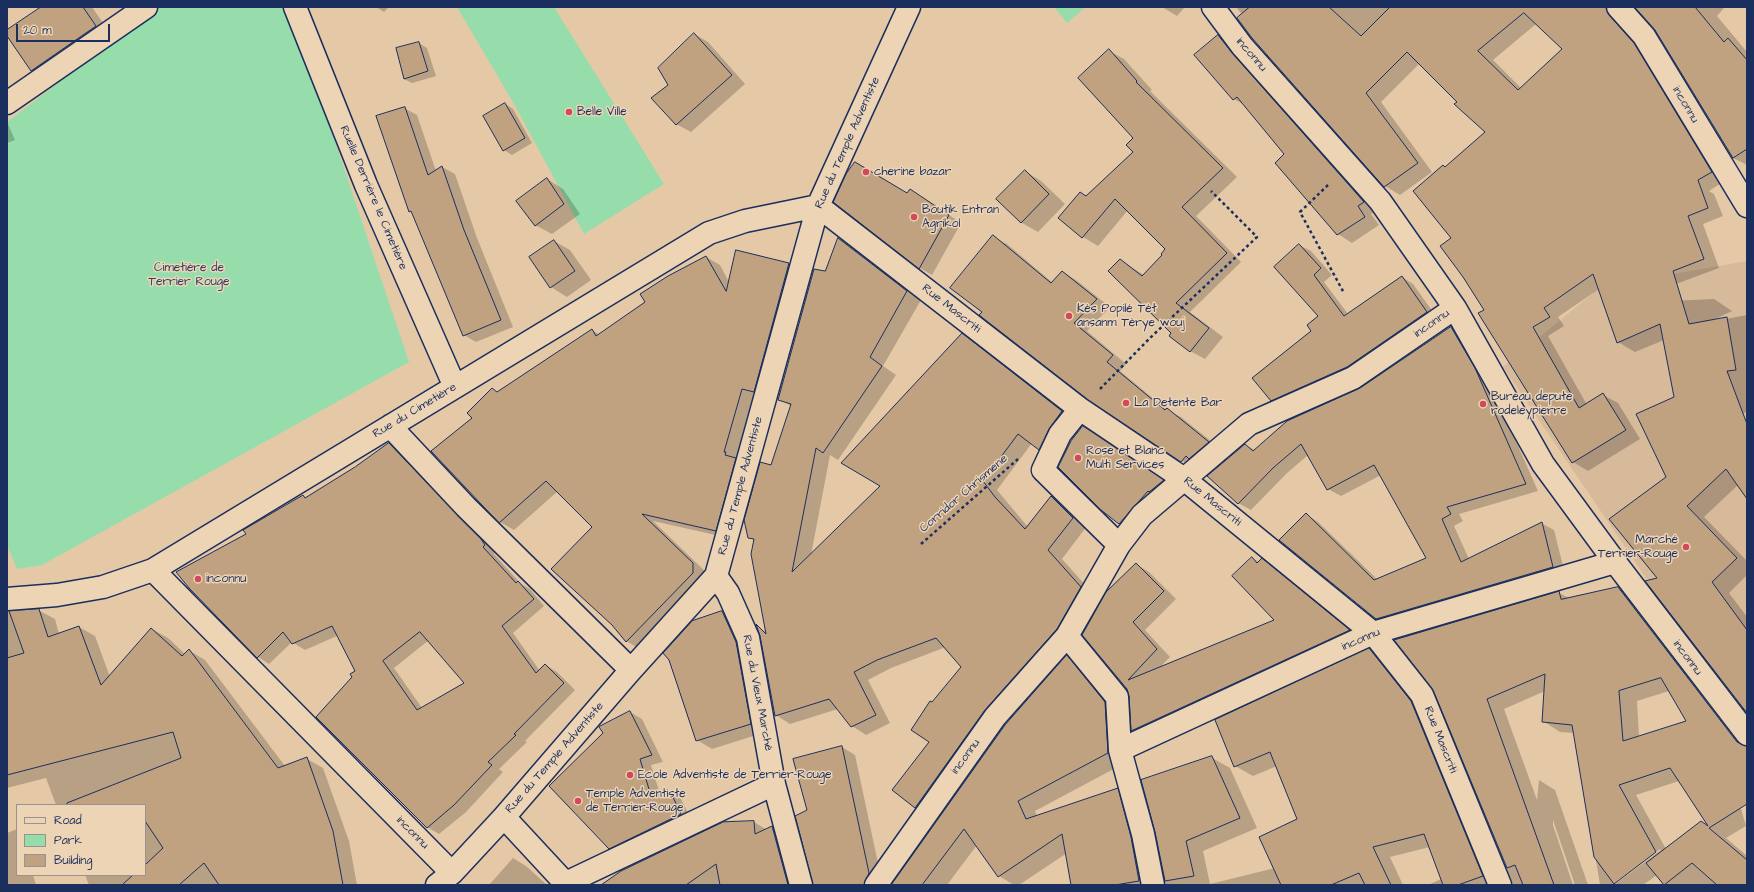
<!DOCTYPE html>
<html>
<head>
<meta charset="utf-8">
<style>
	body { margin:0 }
	#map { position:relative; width:1754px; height:892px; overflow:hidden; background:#e5c9a6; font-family:"Architects Daughter",sans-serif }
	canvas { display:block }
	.frame { position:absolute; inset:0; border:8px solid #1b2f5e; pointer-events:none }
	.legend { position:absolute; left:16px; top:804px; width:130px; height:72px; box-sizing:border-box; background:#edd4b5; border:1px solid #999292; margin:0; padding:5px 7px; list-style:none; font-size:12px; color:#1b2f5e }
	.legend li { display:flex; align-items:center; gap:8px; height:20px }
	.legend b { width:20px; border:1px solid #999292 }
	.scale { position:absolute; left:16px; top:24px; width:94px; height:18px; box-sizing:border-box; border:2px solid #1b2f5e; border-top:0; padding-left:5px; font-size:12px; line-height:14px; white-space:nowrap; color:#1b2f5e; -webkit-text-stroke:3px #edd4b5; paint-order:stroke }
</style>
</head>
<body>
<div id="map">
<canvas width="1754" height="892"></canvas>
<div class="frame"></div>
<ul class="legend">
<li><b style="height:5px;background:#edd4b5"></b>Road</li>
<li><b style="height:11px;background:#97ddab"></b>Park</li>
<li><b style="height:11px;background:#c0a280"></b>Building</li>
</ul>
<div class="scale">20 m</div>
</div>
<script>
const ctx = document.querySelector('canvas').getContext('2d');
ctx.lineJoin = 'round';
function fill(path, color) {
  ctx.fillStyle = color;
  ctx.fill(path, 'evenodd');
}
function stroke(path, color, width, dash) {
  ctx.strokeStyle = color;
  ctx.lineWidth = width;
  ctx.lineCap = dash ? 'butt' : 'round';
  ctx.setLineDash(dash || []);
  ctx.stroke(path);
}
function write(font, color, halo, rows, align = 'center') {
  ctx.font = font + ' "Architects Daughter",sans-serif';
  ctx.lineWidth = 3;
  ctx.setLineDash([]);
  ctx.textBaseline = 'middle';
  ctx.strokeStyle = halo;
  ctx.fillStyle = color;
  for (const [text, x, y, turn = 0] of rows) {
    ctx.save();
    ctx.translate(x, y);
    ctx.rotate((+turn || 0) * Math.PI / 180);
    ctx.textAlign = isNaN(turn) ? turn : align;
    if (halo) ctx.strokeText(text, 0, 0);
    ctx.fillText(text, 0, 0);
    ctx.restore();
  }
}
const built = new Path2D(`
	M1747,261V727L1503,367L1598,289L1622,279L1679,273Z`);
const green = new Path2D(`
	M157,7H290L409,362L42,565L17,569L7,545V122Z
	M457,7H554L664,184L584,234L514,104Z
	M1054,7H1086L1067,23Z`);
const shadow = new Path2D(`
	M43,7H92L112,36L48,80L32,71L7,34V31Z
	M376,7H389L384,12Z
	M1162,7H1185L1177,16Z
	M1236,7H1624L1726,180L1709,191L1714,194L1723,216L1703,224L1719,268L1625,303L1714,299L1732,311L1709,322L1747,315V411L1717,434H1747V495L1739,484L1704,517L1747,561V575L1729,593L1747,617V712L1658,579L1675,397L1664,340L1635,352L1618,342L1599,289L1558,317L1564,326L1548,336L1587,405L1603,395L1618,403L1640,439L1588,471L1573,462L1485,311L1453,238L1443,166L1446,168L1486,132L1420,63L1381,102L1432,172L1400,195L1385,186ZM1536,24L1564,49L1521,88L1493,60Z
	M1636,7H1725L1717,16L1747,52V165L1733,158L1654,27Z
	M694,34L708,42L745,84L691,132L676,124L670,86Z
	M1218,36L1232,44L1377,210L1371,214L1379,225L1352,243L1338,234L1286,154L1246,106L1234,99L1196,55Z
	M419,43L427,48L436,76L412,83L404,79Z
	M1109,51L1124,59L1152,90L1150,91L1237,177L1196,216L1241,262L1190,312L1223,337L1205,359L1190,351L1173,333L1120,260L1144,275L1164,256L1167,249L1128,210L1098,246L1083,237L1060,218L1087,197L1134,152L1135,138Z
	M505,104L513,109L532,143L512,155L504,150Z
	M404,108L417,115L436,171L442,167L455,174L477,238L513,327L476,342L464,335L413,213L410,211Z
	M7,122L15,140L7,143Z
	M1025,171L1041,181L1065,204L1038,232L1022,223L998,199Z
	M547,179L563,189L580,214L552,234L535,225Z
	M908,194L922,197L961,223L932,275L920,268L835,202Z
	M993,237L1007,244L1053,283L1063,272L1076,280L1110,307L1087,331L1126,364L1120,371L1167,410L1181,417L1222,450L1196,469L1182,461L1088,398L983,311Z
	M839,239L853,247L921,300L883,366L896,375L838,460L830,455L811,555L882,486L962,334L976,343L1076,420L1053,457L1032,443L997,490L1028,527L1052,497L1066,505L1087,526L1062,559L1095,596L930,816L916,807L893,789L931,742L932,704L962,667L946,647L891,668L868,680L890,723L866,735L852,726L838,709L790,724L776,715L761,636L758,627L766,632L755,541L749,537L791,406L779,399Z
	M554,241L570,250L591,280L567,297L551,287Z
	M1299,245L1311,251L1332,275L1324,282L1348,314L1402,277L1413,284L1438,319L1283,407L1271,400L1320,317Z
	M737,251L789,264L803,272L729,538L653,521L711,577L640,649L626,641L594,527L558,491L514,530L500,522L474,418L493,389L498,393L592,330L600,335L706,257L720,265L729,282Z
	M1452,328L1464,336L1487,376L1538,491L1459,514L1463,521L1454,526L1469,559L1541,523L1554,530L1565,574L1389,626L1376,618L1306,514L1318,522L1378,580L1428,559L1381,475L1341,496L1328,489L1308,455L1286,474L1251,510L1238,503L1245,445L1255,450L1360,389Z
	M1094,434L1174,487L1131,530L1102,509Z
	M389,444L400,451L492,547L496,552L494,554L521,584L530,589L544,606L513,633L540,671L546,665L557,672L575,690L525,741L527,742L499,769L503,772L466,812L439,834L427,827L353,677L356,672L337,636L305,650L292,642L269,664L258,657L247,534L303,496L307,498L355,468ZM429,640L465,683L422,708L394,668Z
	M1252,558L1259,562L1262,560L1275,567L1361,638L1145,738L1132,730L1130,696L1128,689L1083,635L1136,564L1149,572L1176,599L1145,630L1170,657L1158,669L1276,620Z
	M1618,588L1636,598L1747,743V800L1731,774L1746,826L1726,838L1747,856V885H1665L1657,875L1643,885H1600L1575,733L1560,732L1543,721L1545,691L1504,709L1537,800L1539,780L1555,790L1588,885H1575L1553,820V825L1573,885H1513L1434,690L1559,593L1569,598ZM1669,691L1688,722L1639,737L1637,701ZM1679,781L1709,826L1701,822L1666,849L1636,795ZM1660,849L1661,850L1614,885V882Z
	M38,610L55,619L59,634L79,627L95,636L110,677L152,629L168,638L185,654L190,651L205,660L285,766L307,759L323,768L349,841L357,885H89L85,875H145V805H56L46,778L7,788V612Z
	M722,612L738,621L766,732L712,749L697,740Z
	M1369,650L1387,660L1429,713L1499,885H1428L1441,879L1430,847L1390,857L1403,885H1166L1156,831L1212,758L1230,768L1257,828L1203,851L1210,884L1275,868L1298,820L1277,766L1253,776L1235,766Z
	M1067,657L1084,667L1122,713L1125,763L1035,811L1037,817L1117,789L1135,800L1156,885H1072L1067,853L1019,885H1014L999,876L977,845L947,885H893Z
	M630,712L642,719L663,762L651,765L660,794L669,792L681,799L692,821L621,855L609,848Z
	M842,747L855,755L882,882L880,885H814L808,811Z
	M754,822L767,830L772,827L786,835L799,885H603Z
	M17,829V875H33L36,885H7V833Z
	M513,858L526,866L547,885H489Z`);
const building = new Path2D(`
	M41,7H83L96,26L31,71L7,36V30Z
	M1250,7H1329L1361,36L1390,7H1606L1609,15L1634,43L1712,172L1698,180L1708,208L1688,216L1704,259L1673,271L1689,324L1727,317L1736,370L1727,371L1747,424V499L1726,469L1687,506L1737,558L1712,582L1747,630V713L1645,581L1657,578L1609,519L1666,477L1636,414L1674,397L1660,324L1617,343L1593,274L1544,308L1550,317L1533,327L1579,408L1603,393L1626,430L1572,463L1478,313L1484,310L1463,277L1440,246L1451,238L1413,191L1443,165L1445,167L1485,132L1454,104L1457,102L1407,52L1366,93L1418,163L1384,187L1252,38L1237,18ZM1524,13L1562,49L1518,90L1478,51Z
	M1635,7H1695L1724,42L1728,38L1747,60V149L1733,158L1655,30Z
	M694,33L732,75L676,125L651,98L668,85L658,68Z
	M1218,35L1233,54L1364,202L1358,206L1365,217L1337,235L1275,163L1284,154L1237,97L1233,100L1194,55Z
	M419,42L428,71L404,79L396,48Z
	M1109,49L1137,81L1136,82L1223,168L1182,207L1227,253L1176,303L1209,328L1190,352L1169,336L1171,333L1108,271L1120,259L1142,276L1162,255L1161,254L1165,249L1115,199L1082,238L1058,218L1080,192L1086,196L1133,152L1126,145L1133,138L1078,78Z
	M505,103L525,138L503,151L483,116Z
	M405,107L428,175L442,166L464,230L501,320L463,336L411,211L409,212L376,116Z
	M855,162L907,193L910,189L949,215L919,269L833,202L846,174Z
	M1025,170L1049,194L1021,223L996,199Z
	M547,178L564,204L535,226L516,201Z
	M993,235L1051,283L1062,271L1097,299L1074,323L1113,355L1107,362L1165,410L1167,408L1209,442L1189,459L1186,456L1181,462L1087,399L979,315L982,312L950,288Z
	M838,238L907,291L870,357L882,366L823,453L816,448L792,572L880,486L841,463L962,333L1062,411L1049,429L1039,450L1018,434L983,481L995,497L1025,529L1051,496L1073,518L1048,550L1081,587L1057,629L985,710L915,808L892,790L929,742L911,730L930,701L932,702L961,667L936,638L877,660L854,672L876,715L851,727L829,699L775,716L760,636L756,624L766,634L751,554L754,539L748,538L744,520L760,462L771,465L791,404L778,400L814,269L825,271Z
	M554,240L575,271L550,288L529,257Z
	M1299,244L1321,268L1314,275L1344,316L1402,276L1427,312L1347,367L1271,401L1252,378L1311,331L1307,325L1318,316L1274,267Z
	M736,250L789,263L754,392L742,389L724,452H726L725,455L736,458L716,531L642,514L693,563V573L626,642L612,625L551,569L592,527L546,481L499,523L431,451L472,418L467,413L492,388L497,392L592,329L596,336L645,302L640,294L668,276L706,256L726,291Z
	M1451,327L1475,368L1526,484L1447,507L1451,514L1442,519L1461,562L1542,522L1553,567L1376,619L1279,540L1306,513L1374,580L1426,558L1374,465L1327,490L1301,444L1273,468L1238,504L1207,476L1245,444L1253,451L1287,421L1360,388Z
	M1083,426L1164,480L1149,492L1148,491L1119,524L1101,510L1058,467L1071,441Z
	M389,443L481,539L485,545L483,547L516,583L518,581L534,599L502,626L536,673L545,664L564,683L514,734L516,735L488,762L492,765L454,805L427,828L316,717L352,677L350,674L355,671L332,626L292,644L283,632L257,658L189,588L176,572L246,534L243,530L303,495L305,498L355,467ZM420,632L464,683L417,710L383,661Z
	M1252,557L1257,563L1262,558L1350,630L1131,731L1129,696L1127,689L1082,635L1106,592L1136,563L1164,591L1133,622L1157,649L1128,680L1274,620L1232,576Z
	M1618,587L1737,742L1747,746V804L1709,828L1747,860V885H1717L1692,863L1664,885L1646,863L1701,821L1708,826L1670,768L1619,785L1656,852L1614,884L1594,857L1572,725L1542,722L1545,674L1487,699L1554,885H1523L1515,865L1507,868L1433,690L1394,640L1559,591L1561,599ZM1661,678L1686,721L1623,741L1619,691Z
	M39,609L48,637L79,626L101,685L151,628L182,656L189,649L278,768L307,757L333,831L343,885H219L204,863L179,885H122L133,875H145V865L163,848L145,821V805H67V803L181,758L173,732L7,775V658L24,653L9,611Z
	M722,611L736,642L751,724L696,741L669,660L663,653L692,621Z
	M1369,648L1411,701L1483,876L1458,885H1443L1424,834L1373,847L1391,885H1365L1359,873L1331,885H1281L1259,837L1297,819L1270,752L1234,767L1215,720Z
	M1067,655L1105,702L1108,753L1018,801L1026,819L1118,788L1131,837L1139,881L1115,885H1071L1062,834L998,877L964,829L922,885H891L1005,725Z
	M630,711L652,755L640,759L651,796L670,791L681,814L609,849L549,786L603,733L599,727Z
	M842,746L869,873L864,885H813L795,816L807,810L793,759Z
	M1212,756L1240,818L1186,841L1194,876L1165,881L1155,832L1141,780Z
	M754,821L755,834L772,826L788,885H720L716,864L686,885H601L621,871L723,822Z`);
const path = new Path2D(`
	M1328,185L1300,212L1344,293
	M1100,389L1150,338L1257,237L1211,191
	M921,544L1018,459`);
const minor = new Path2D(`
	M295,7L366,185L455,387
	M1213,7L1242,46L1380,201L1455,308L1543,464L1615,562L1747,734
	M1618,7L1644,36L1747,206
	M7,103L146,7
	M818,206L1080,409L1184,479L1373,633L1422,695L1500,885
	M1080,409L1060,434L1043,470L1119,545
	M390,426L466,507L631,670
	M153,570L452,873
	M716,576L728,593L748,638L774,784L801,885
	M7,599L57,595L103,587L153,570L709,233L745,221L818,206
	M1067,636L1117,697L1120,750
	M504,817L567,885
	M566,883L774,784
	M437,885L452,873L504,817L631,670L716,576L818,206L909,7
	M876,885L995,717L1067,636L1119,545L1142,515L1249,424L1353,378L1455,308
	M1153,885L1143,834L1120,750L1373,633L1615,562`);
const markers = [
	[569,112,4,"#d1495b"],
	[866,172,4,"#d1495b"],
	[914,217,4,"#d1495b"],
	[1069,316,4,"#d1495b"],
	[1126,403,4,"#d1495b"],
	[1483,404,4,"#d1495b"],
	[1078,458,4,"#d1495b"],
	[1686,547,4,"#d1495b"],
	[198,579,4,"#d1495b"],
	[630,775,4,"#d1495b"],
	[578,801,4,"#d1495b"]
];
const streetNames = [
	["inconnu",1251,55,49],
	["inconnu",1685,105,59],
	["Rue du Temple Adventiste",848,143,-66],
	["Ruelle Derrière le Cimetière",373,198,67],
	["Rue Mascriti",951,309,38],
	["inconnu",1432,324,-35],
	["Rue du Cimetière",415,411,-31],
	["Rue du Temple Adventiste",741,486,-75],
	["Corridor Chrismene",964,494,-41],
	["Rue Mascriti",1212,502,39],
	["inconnu",1361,640,-23],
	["inconnu",1687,658,53],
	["Rue du Vieux Marché",757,693,79],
	["Rue Mascriti",1440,740,68],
	["inconnu",966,757,-54],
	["Rue du Temple Adventiste",555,758,-49],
	["inconnu",412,833,45]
];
const poiNames = [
	["Belle Ville",577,112],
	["cherine bazar",874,172],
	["Boutik Entran",922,210],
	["Agrikol",922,224],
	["Kès Popilè Tèt",1077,309],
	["ansanm Tèrye wouj",1077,323],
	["Bureau depute",1491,397],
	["rodeleypierre",1491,411],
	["La Detente Bar",1134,403],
	["Rose et Blanc",1086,451],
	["Multi Services",1086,465],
	["Marché",1678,540,"right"],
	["Terrier-Rouge",1678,554,"right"],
	["inconnu",206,579],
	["Ecole Adventiste de Terrier-Rouge",638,775],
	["Temple Adventiste",586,794],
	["de Terrier-Rouge",586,808]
];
const parkNames = [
	["Cimetière de",189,268],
	["Terrier Rouge",189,282]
];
fill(built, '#d6ba9a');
fill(green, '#97ddab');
fill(shadow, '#0003');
fill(building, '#c0a280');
stroke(building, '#1b2f5e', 1);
stroke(minor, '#1b2f5e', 25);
stroke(path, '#1b2f5e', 2.5, [3, 3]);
stroke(minor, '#edd4b5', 22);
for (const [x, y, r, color] of markers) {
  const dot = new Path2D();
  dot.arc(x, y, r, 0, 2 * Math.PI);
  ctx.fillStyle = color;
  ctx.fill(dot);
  stroke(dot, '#edd4b5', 1.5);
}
write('12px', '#1b2f5e', '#edd4b5', streetNames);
write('12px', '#1b2f5e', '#edd4b5', poiNames, 'left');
write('12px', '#274066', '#edd4b5', parkNames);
</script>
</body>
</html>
